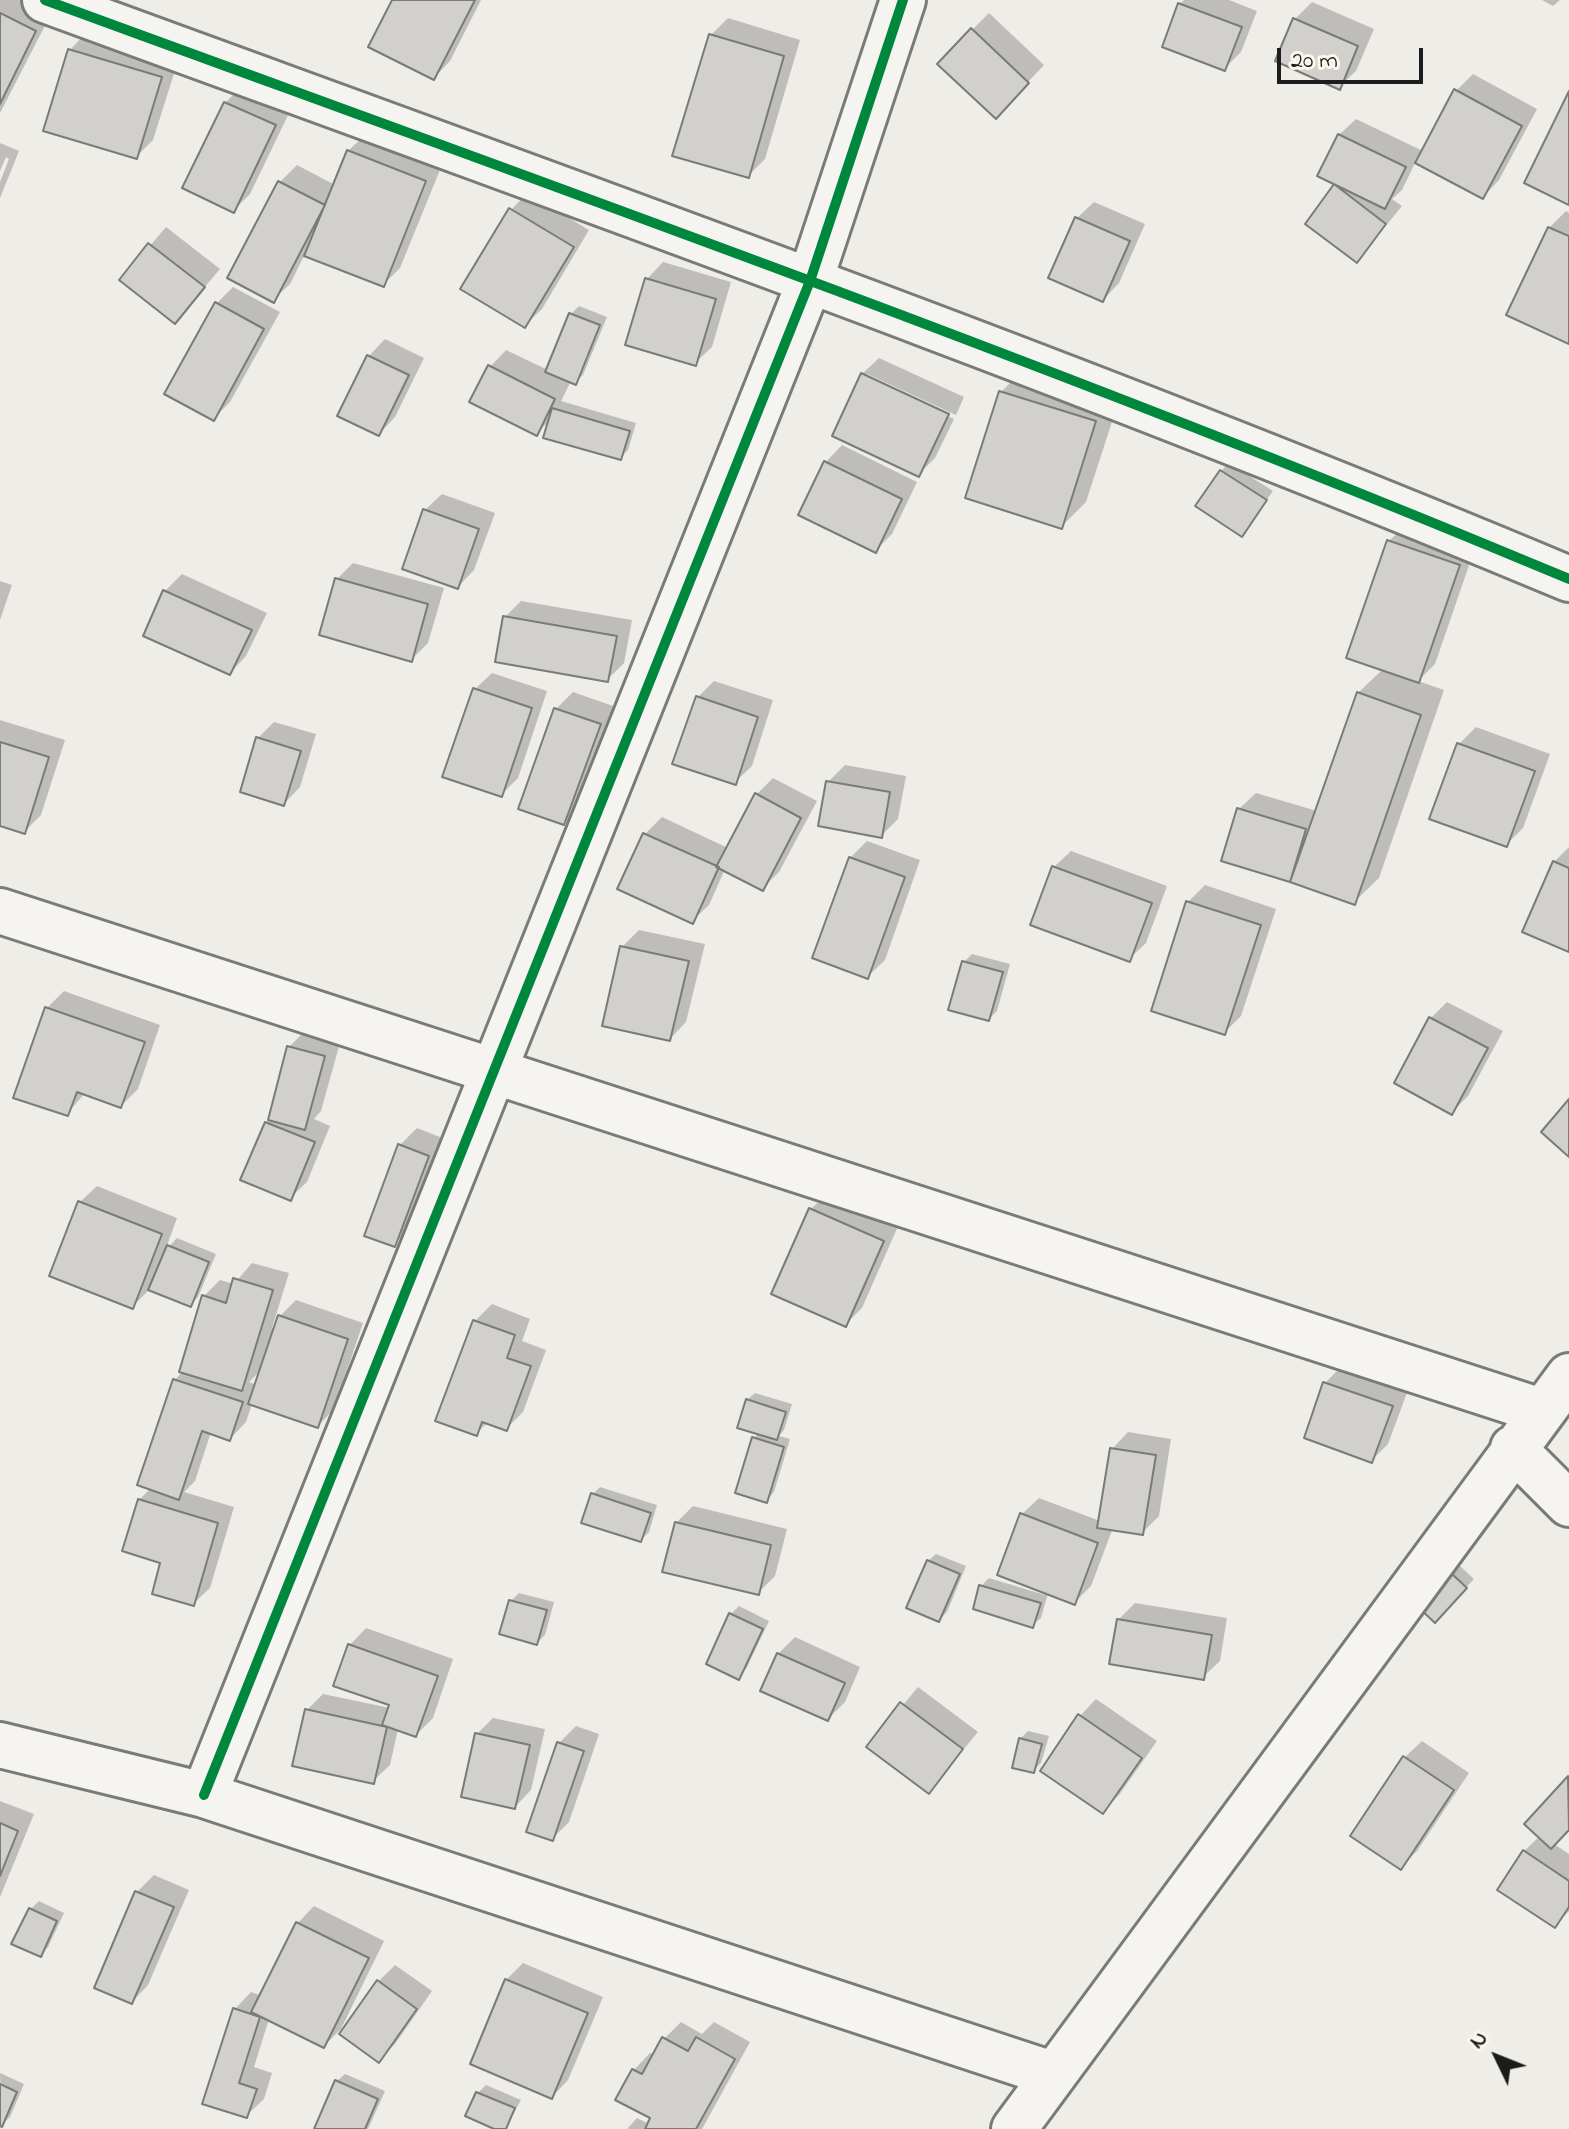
<!DOCTYPE html>
<html>
<head>
<meta charset="utf-8">
<style>
	body { margin:0 }
	#map { position:relative; width:1569px; height:2129px; overflow:hidden; background:#eeede8; font-family:"Indie Flower",sans-serif }
	canvas { display:block }
	.north { position:absolute; left:1457px; top:2017px; width:80px; height:80px; -webkit-text-stroke:6px #fbf7ec; paint-order:stroke; rotate:313deg; font-size:22px; font-weight:700; line-height:32px; text-align:center; color:#1c1c1c }
	.north::after { content:''; display:block; margin:auto; width:28px; height:36px; background:#1c1c1c; clip-path:polygon(50% 0,100% 100%,50% 72%,0 100%) }
	.scale { position:absolute; left:1277px; top:48px; width:146px; height:36px; box-sizing:border-box; border:4px solid #1c1c1c; border-top:0; padding-left:10px; font-size:24px; line-height:28px; white-space:nowrap; color:#1c1c1c; -webkit-text-stroke:6px #fbf7ec; paint-order:stroke }
</style>
</head>
<body>
<div id="map">
<canvas width="1569" height="2129"></canvas>
<div class="north">N</div>
<div class="scale">20 m</div>
</div>
<script>
const ctx = document.querySelector('canvas').getContext('2d');
ctx.lineJoin = 'round';
function fill(path, color) {
  ctx.fillStyle = color;
  ctx.fill(path, 'evenodd');
}
function stroke(path, color, width, dash) {
  ctx.strokeStyle = color;
  ctx.lineWidth = width;
  ctx.lineCap = dash ? 'butt' : 'round';
  ctx.setLineDash(dash || []);
  ctx.stroke(path);
}
const shadow = new Path2D(`
	M0,0H23L51,14L0,113Z
	M394,0H481L450,61L434,78Z
	M1184,0H1229L1257,11L1241,52L1224,69L1180,4Z
	M1542,0H1560L1553,6Z
	M1312,2L1374,29L1356,71L1339,87L1277,60L1295,19Z
	M989,13L1044,65L1012,99L972,30Z
	M728,18L800,40L765,159L748,176L711,35Z
	M86,33L178,61L153,140L136,157L70,50Z
	M1473,74L1537,109L1499,180L1483,197L1416,161L1402,190L1392,199L1402,206L1357,261L1308,223L1337,184L1339,135L1356,119L1423,151L1456,91Z
	M242,86L291,109L250,194L234,210L225,103Z
	M365,135L442,165L400,268L383,285L305,254L290,284L273,300L230,277L280,182L297,165L335,185L348,151Z
	M0,143L19,151L0,198V182L9,159L6,157L0,171Z
	M527,193L589,230L542,309L525,325L511,210Z
	M1094,202L1145,224L1119,283L1103,300L1077,218Z
	M1566,211L1569,213V342L1549,228Z
	M166,227L220,269L175,322L122,279Z
	M663,262L731,282L712,347L695,363L647,279Z
	M233,287L280,312L230,402L213,419L217,303Z
	M579,306L607,317L583,375L575,382L571,381L561,401L636,423L628,450L620,458L551,419L537,433L490,367L506,350L548,370L571,314Z
	M385,339L424,358L395,417L379,434L369,356Z
	M879,358L964,397L956,415L867,374V378L954,419L935,458L918,475L862,374Z
	M1026,367L1120,397L1086,502L1062,526L1001,392Z
	M842,445L917,482L892,534L876,550L826,462Z
	M1229,463L1273,491L1242,535L1221,471Z
	M442,494L495,513L474,570L458,587L425,510Z
	M1406,525L1475,548L1435,664L1418,681L1444,690L1379,878L1354,902L1290,880L1239,809L1256,793L1317,811L1358,693L1383,669L1389,541Z
	M353,563L444,588L428,643L412,659L337,579Z
	M182,574L267,613L246,656L230,673L165,591Z
	M0,581L12,585L0,620Z
	M521,601L632,620L624,663L607,680L505,617Z
	M492,673L547,691L518,778L501,795L475,689Z
	M714,681L773,700L752,766L735,782L698,697Z
	M573,692L616,707L581,806L564,823L556,709Z
	M0,720L65,740L41,815L25,831L0,824Z
	M274,722L316,734L300,787L284,804L258,738Z
	M1476,727L1550,754L1523,828L1506,845L1459,744Z
	M845,765L906,776L898,819L881,836L828,782Z
	M773,778L817,801L779,872L762,889L725,869L709,905L692,921L645,834L662,817L728,848L756,795Z
	M867,841L920,860L885,960L868,976L850,858Z
	M1569,847V950L1554,862Z
	M1071,851L1167,886L1146,943L1129,959L1054,867Z
	M1205,885L1276,909L1241,1016L1225,1032L1188,902Z
	M639,930L705,944L686,1022L670,1039L622,947Z
	M972,954L1010,964L997,1011L989,1019L964,962Z
	M64,991L160,1025L138,1089L121,1106L85,1093L67,1114L47,1008Z
	M1447,1002L1503,1031L1468,1096L1452,1112L1431,1018Z
	M306,1030L341,1039L321,1111L314,1119L330,1126L307,1182L290,1198L267,1123L289,1047Z
	M417,1128L445,1139L411,1228L394,1244L400,1145Z
	M97,1186L177,1218L165,1251L177,1238L216,1254L198,1297L191,1305L150,1289L133,1306L80,1202Z
	M828,1193L899,1224L862,1308L846,1324L811,1209Z
	M252,1263L289,1273L272,1328L275,1329L280,1316L296,1300L363,1323L334,1409L318,1426L252,1404L246,1422L230,1439L211,1432L195,1481L184,1492L234,1507L210,1588L193,1604L163,1562L139,1500L151,1488L175,1380L183,1371L204,1296L220,1280L234,1284ZM262,1369L257,1385L249,1382Z
	M492,1304L530,1319L522,1341L546,1350L523,1412L506,1429L488,1422L476,1434L475,1321Z
	M1342,1366L1408,1390L1388,1444L1372,1460L1325,1383Z
	M755,1393L792,1404L784,1430L779,1436L790,1439L774,1492L767,1500L754,1438L759,1433L747,1400Z
	M1128,1432L1171,1439L1159,1516L1142,1533L1113,1528L1091,1586L1074,1603L1048,1593L1041,1618L1033,1625L981,1586L989,1578L1045,1595L1022,1514L1039,1498L1100,1521L1112,1449Z
	M600,1487L657,1505L649,1532L641,1540L592,1495Z
	M693,1506L787,1529L775,1576L758,1593L676,1523Z
	M936,1554L966,1566L947,1612L939,1620L928,1561Z
	M1460,1566L1474,1579L1435,1620L1421,1607Z
	M519,1593L554,1602L545,1635L537,1643L511,1601Z
	M1135,1603L1227,1618L1220,1661L1203,1677L1118,1620Z
	M739,1606L769,1621L746,1669L738,1677L708,1663L731,1614Z
	M366,1628L453,1659L433,1718L416,1735L398,1729L390,1765L373,1781L307,1710L323,1694L390,1708L392,1703L350,1645Z
	M795,1637L860,1667L845,1702L828,1719L778,1654Z
	M918,1687L978,1732L928,1792L869,1746Z
	M1096,1699L1157,1741L1119,1795L1103,1811L1080,1716Z
	M493,1718L545,1729L531,1790L515,1807L477,1734Z
	M576,1726L599,1734L569,1822L553,1838L559,1743Z
	M1028,1731L1049,1736L1041,1763L1033,1771L1020,1739Z
	M1422,1741L1469,1773L1417,1851L1401,1867L1405,1757Z
	M1569,1779V1828L1554,1844L1569,1854V1911L1555,1925L1524,1851L1540,1836L1527,1824Z
	M0,1801L34,1814L0,1897Z
	M154,1875L189,1890L148,1985L132,2002L137,1892Z
	M39,1901L64,1913L48,1947L40,1955L31,1909Z
	M314,1906L384,1941L341,2029L324,2046L269,2019L254,2067L272,2073L264,2099L247,2115L205,2102L235,2009L251,1992L262,1996L298,1923Z
	M523,1963L603,1997L568,2080L552,2097L506,1980Z
	M395,1965L432,1991L395,2044L379,2060V1981Z
	M681,2022L702,2034L714,2022L750,2042L702,2129H627L637,2118L649,2124L653,2117L618,2099L634,2070L650,2053L655,2055L664,2039Z
	M0,2073L24,2084L10,2117L2,2124Z
	M345,2074L385,2091L368,2129H317L337,2081Z
	M486,2085L521,2100L505,2129H499L478,2093Z`);
const building = new Path2D(`
	M392,0H475L434,80L368,47Z
	M1178,3L1242,27L1225,71L1162,47Z
	M0,13L36,31L0,104Z
	M1293,18L1358,46L1340,90L1275,61Z
	M971,28L1029,83L996,119L937,64Z
	M709,34L784,56L749,178L672,156Z
	M68,49L162,77L137,159L43,131Z
	M1454,89L1522,126L1483,199L1415,163Z
	M1569,91V205L1524,183Z
	M224,102L276,125L234,213L182,188Z
	M1338,134L1406,167L1385,209L1317,176Z
	M347,150L426,181L384,287L304,256Z
	M278,181L325,205L274,303L227,278Z
	M1334,184L1386,224L1357,263L1305,224Z
	M509,208L574,247L525,328L460,289Z
	M1075,217L1130,241L1103,302L1048,278Z
	M1548,227L1569,236V344L1506,315Z
	M148,243L205,287L175,324L119,280Z
	M645,278L716,299L696,366L625,345Z
	M215,302L264,329L214,421L164,394Z
	M569,313L600,325L576,385L545,372Z
	M367,355L409,375L379,436L337,416Z
	M488,365L555,399L537,436L469,402Z
	M861,373L949,414L919,477L832,436Z
	M999,391L1096,421L1062,529L965,498Z
	M552,408L630,431L621,460L543,438Z
	M824,461L902,499L876,553L798,515Z
	M1220,470L1267,500L1242,537L1195,506Z
	M423,509L479,529L458,589L402,569Z
	M1387,540L1460,565L1419,683L1346,658Z
	M335,578L428,604L412,662L319,635Z
	M163,590L252,630L230,675L143,636Z
	M503,616L617,636L608,682L495,662Z
	M473,688L532,708L502,797L442,777Z
	M1357,692L1421,715L1355,905L1290,882Z
	M696,696L758,717L736,785L672,764Z
	M554,708L601,724L564,825L518,809Z
	M256,737L301,751L284,806L240,792Z
	M0,742L49,757L25,834L0,826Z
	M1457,743L1535,771L1507,847L1429,819Z
	M826,781L890,792L882,838L818,826Z
	M755,793L801,818L763,891L716,867Z
	M1237,808L1306,829L1290,882L1221,861Z
	M643,833L719,867L693,924L617,889Z
	M849,857L905,877L868,979L812,958Z
	M1553,861L1569,868V952L1522,932Z
	M1052,866L1152,903L1130,962L1030,925Z
	M1186,901L1261,925L1225,1035L1151,1011Z
	M620,946L689,961L670,1041L602,1026Z
	M962,961L1003,972L989,1021L948,1010Z
	M45,1007L145,1042L121,1108L77,1092L68,1116L13,1098Z
	M1429,1017L1488,1048L1452,1115L1394,1083Z
	M287,1046L325,1056L305,1130L268,1120Z
	M1569,1099V1157L1541,1132Z
	M265,1122L315,1142L291,1201L240,1180Z
	M398,1144L429,1156L395,1247L364,1236Z
	M78,1201L162,1234L133,1309L49,1276Z
	M809,1208L884,1241L846,1327L771,1294Z
	M167,1245L209,1262L191,1307L148,1290Z
	M233,1278L273,1290L242,1391L179,1372L202,1295L226,1303Z
	M278,1315L348,1339L318,1428L248,1404Z
	M473,1320L515,1335L507,1358L531,1366L507,1431L482,1422L477,1436L435,1421Z
	M173,1379L243,1402L230,1441L202,1431L179,1500L137,1485Z
	M1323,1382L1393,1406L1372,1463L1304,1438Z
	M746,1399L786,1412L777,1440L737,1428Z
	M752,1437L784,1447L767,1503L735,1493Z
	M1110,1448L1156,1455L1143,1535L1097,1528Z
	M591,1493L651,1513L641,1542L581,1523Z
	M138,1499L218,1523L194,1606L152,1594L160,1563L122,1551Z
	M1020,1513L1098,1543L1075,1605L997,1575Z
	M675,1522L771,1545L759,1595L662,1572Z
	M927,1560L960,1574L939,1622L906,1608Z
	M1450,1572L1467,1588L1435,1623L1418,1607Z
	M979,1585L1041,1603L1033,1628L973,1609Z
	M509,1600L547,1610L537,1645L499,1634Z
	M729,1613L763,1629L739,1680L706,1664Z
	M1117,1619L1212,1635L1204,1680L1109,1664Z
	M348,1644L438,1676L416,1737L382,1725L389,1705L333,1686Z
	M777,1653L845,1683L828,1721L760,1691Z
	M900,1702L963,1749L929,1794L866,1747Z
	M305,1709L387,1727L374,1784L292,1766Z
	M1078,1714L1142,1758L1103,1814L1040,1771Z
	M475,1733L530,1745L515,1809L461,1797Z
	M1019,1738L1042,1744L1034,1773L1012,1768Z
	M557,1742L584,1751L553,1841L526,1832Z
	M1403,1756L1454,1790L1401,1870L1350,1836Z
	M1568,1776L1569,1830L1551,1849L1524,1824Z
	M0,1823L18,1831L0,1876Z
	M1523,1850L1569,1881V1907L1555,1928L1497,1890Z
	M135,1891L174,1907L132,2004L94,1988Z
	M29,1908L57,1921L41,1957L11,1944Z
	M296,1922L369,1958L324,2048L251,2012Z
	M505,1979L588,2013L552,2099L470,2064Z
	M377,1980L417,2009L379,2063L339,2034Z
	M233,2008L260,2017L239,2083L257,2089L247,2118L202,2104Z
	M662,2037L688,2051L696,2037L735,2059L696,2129H645L650,2118L615,2100L632,2069L642,2074Z
	M335,2080L378,2099L365,2129H314Z
	M0,2084L17,2092L2,2127L0,2126Z
	M476,2092L515,2108L506,2129H494L465,2116Z`);
const street = new Path2D(`
	M45,0C555,187 1068,369 1569,579
	M0,911L1541,1411
	M1513,1448L1569,1504
	M0,1745L204,1795L1052,2074
	M204,1795L810,281L903,0
	M1014,2129L1569,1376`);
const cycleway = new Path2D(`
	M45,0C555,187 1068,369 1569,579
	M204,1795L810,281L903,0`);
fill(shadow, '#0003');
fill(building, '#d1d0cc');
stroke(building, '#7a7a78', 2);
stroke(street, '#7a7a78', 50);
stroke(street, '#f5f4f0', 44);
stroke(cycleway, '#00873e', 10);
</script>
</body>
</html>
